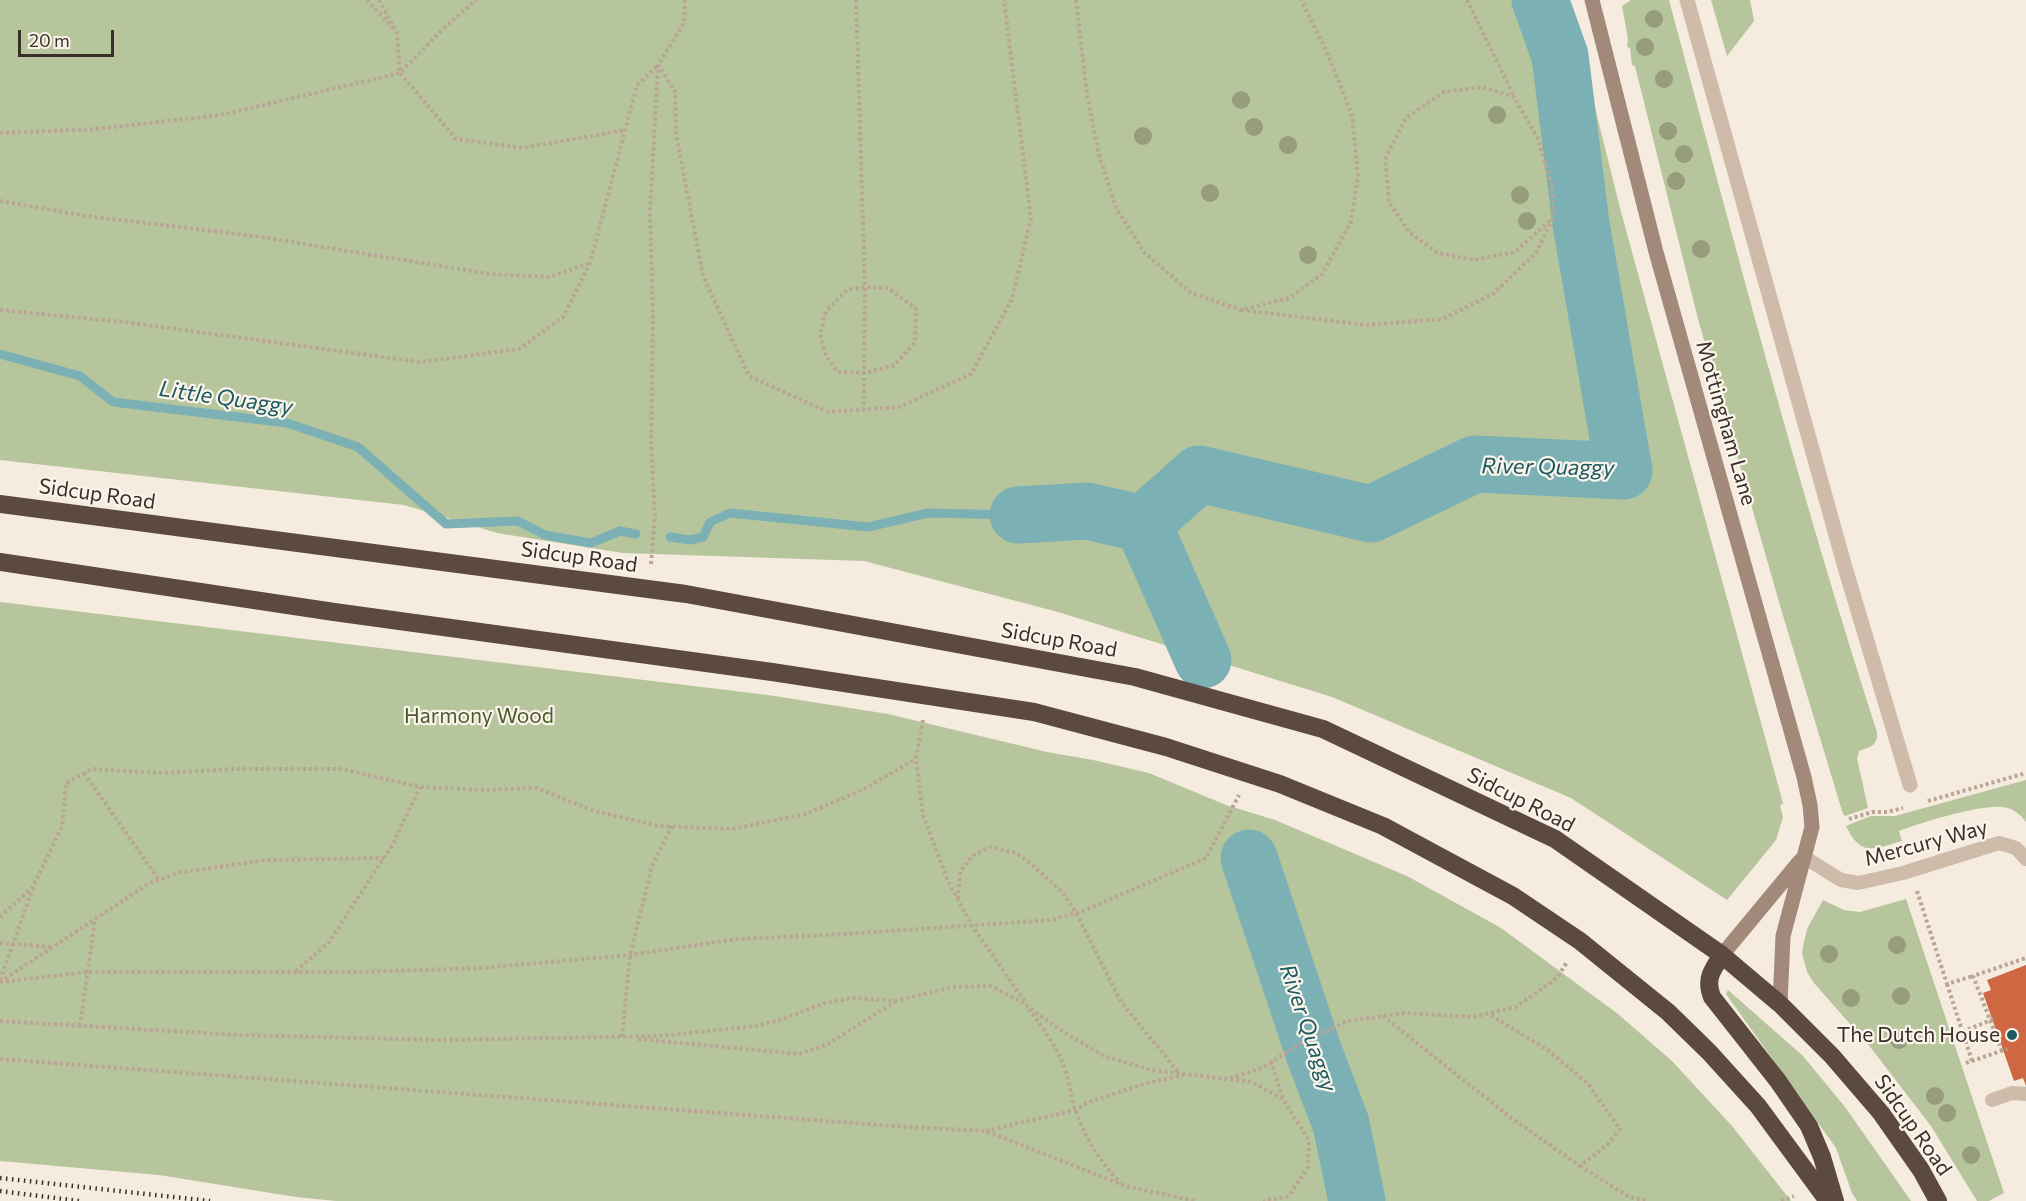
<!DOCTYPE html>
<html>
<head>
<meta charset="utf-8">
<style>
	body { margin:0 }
	#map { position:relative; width:2026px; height:1201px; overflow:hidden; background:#f5ebde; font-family:Commissioner,sans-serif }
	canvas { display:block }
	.scale { position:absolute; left:18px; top:30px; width:96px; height:27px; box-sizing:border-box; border:3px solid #3b2f29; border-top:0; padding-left:8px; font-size:18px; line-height:21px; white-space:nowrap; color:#3b2f29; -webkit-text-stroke:4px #fbf4eb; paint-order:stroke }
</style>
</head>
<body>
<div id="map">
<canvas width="2026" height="1201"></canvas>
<div class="scale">20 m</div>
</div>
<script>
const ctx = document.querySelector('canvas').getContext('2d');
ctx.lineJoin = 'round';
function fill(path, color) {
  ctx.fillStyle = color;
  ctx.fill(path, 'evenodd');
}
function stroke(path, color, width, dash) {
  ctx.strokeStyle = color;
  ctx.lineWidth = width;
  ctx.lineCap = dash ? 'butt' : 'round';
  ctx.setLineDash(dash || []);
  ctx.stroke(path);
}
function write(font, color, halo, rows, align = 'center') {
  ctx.font = font + ' Commissioner,sans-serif';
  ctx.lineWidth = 4.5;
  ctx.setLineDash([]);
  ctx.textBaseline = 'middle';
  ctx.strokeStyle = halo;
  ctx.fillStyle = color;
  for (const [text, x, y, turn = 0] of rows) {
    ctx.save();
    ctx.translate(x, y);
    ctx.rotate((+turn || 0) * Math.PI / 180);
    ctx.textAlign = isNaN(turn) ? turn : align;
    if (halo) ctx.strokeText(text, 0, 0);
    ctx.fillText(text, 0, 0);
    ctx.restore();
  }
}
const green = new Path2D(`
	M0,0H1568L1620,208L1783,803L1780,806L1783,817L1776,840L1727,900L1571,798L1332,697L1058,612L864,561L623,553L497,533L404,505L0,460Z
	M1631,0H1669C1735,245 1799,491 1877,732C1878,746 1870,747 1859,751L1857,758L1868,808L1845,816L1843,814L1781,609L1698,319L1635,66L1632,65L1630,48L1627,47L1628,39L1622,6Z
	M1711,0H1750L1754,21L1727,56Z
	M0,602L768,695L888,714L1047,752L1093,760L1149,773L1226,805L1275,820L1407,876L1501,928L1618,1014L1672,1061L1732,1126L1791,1201H336L296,1197L159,1175L0,1161Z
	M2026,780V822C2021,815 2013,808 2003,807C1977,805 1924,822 1899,831L1902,841C1873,849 1861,857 1846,826L1871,816H1895Z
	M1906,899L2004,1193L1989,1201H1977L1931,1126L1871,1048L1814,983L1807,972L1802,953L1804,942L1807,929L1823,900L1844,910L1860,912Z
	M1728,990L1803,1056L1845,1107L1911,1201H1857L1852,1193L1836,1148L1726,994Z`);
const stream = new Path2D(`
	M0,354L80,376L113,402L287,423L358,447L446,524L518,521L545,535L591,543L620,531L636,534
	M670,537L690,540L703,537L710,522L730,513L868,527L928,513L1018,515`);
const river = new Path2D(`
	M1018,515L1087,511L1143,524
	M1143,524L1199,474L1371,514L1475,464L1624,471L1581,224L1560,56L1540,0
	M1143,524L1203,660
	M1249,858L1314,1053L1341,1124L1357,1201`);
const building = new Path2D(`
	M2026,965V1086L2023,1078L2014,1081L1983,993L1991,990L1987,980Z`);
const path = new Path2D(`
	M367,0L393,28
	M379,0L397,33L400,73L456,139L523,148L625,130
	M685,0L684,23L658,65L675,91L676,134L703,276L749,376L828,412L899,407L971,374L1012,299L1031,218L1004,0
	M856,0L865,287L864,373L838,372L826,356L820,335L826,311L847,290L865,287L888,288L916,309L915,342L895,365L864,373V409
	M1076,0L1087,95L1099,155L1116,208L1145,253L1191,293L1241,310L1289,298L1322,274L1351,222L1358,177L1352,115L1327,52L1301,0
	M1467,0L1514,96
	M0,133L96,129L221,115L400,73L444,28L476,0
	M0,201L87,216L255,236L490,274L550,277L589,263
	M0,310L124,322L420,362L519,349L563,317L590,263L637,85L658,65
	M1241,310L1367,325L1443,319L1493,294L1536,253L1553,218L1552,186L1538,139L1514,97L1482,87L1444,92L1406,118L1385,159L1389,202L1409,232L1438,253L1474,260L1515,252L1553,218
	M651,564L655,516L651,442L653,319L650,211L658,65
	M923,720L916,759L923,815L948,881L971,924L1025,1002
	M84,773L159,880
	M1928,801L2026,773
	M1849,819L1872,812H1887L1903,808
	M1917,891L1947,984L1973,976
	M958,899L960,872L972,856L990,847L1016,853L1030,863L1062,892L1076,913L1121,1002L1179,1073
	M0,917L33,887L62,826L66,783L92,769L164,773L236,769H342L420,787L485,790L537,788L591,810L658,826L732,829L806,814L864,789L916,759
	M0,943L52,947
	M296,971L329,942L393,844L420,787
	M0,980L33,888
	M0,982L88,972H359L482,968L630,955L737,939L846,934L1051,920L1083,911L1206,858L1239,795
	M0,982L148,884L177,873L266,860L384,858
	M1947,984L1972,1061
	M1029,1009C1041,1026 1055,1044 1063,1064C1069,1078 1070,1094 1075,1109C1085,1137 1100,1163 1121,1183
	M1383,1016L1510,1117L1580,1166L1608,1144L1620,1129L1588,1084L1549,1051L1489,1014
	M0,1021L238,1035L439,1040L660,1036L756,1026L783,1019L824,1003L855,998L894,1001L953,987L991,986L1022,1002L1057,1028L1104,1056L1151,1070L1252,1082L1283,1099L1309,1141L1308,1167L1289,1196L1263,1201
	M80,1026L95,920
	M1957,1034L1996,1018
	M622,1037L630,955L652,866L672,826
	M638,1039L799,1054L828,1044L895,1002
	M2002,1051L1973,976L2026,958
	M0,1059L906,1127L986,1131L1125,1186L1195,1201
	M1271,1061L1283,1099
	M1966,1063L2007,1049
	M1230,1078L1262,1068L1301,1043L1348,1021L1405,1013L1473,1017L1516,1007L1557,978L1567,962
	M986,1131L1075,1110L1089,1102L1144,1084L1183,1075
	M1580,1166L1629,1197L1648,1201
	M1781,1201L1794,1196`);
const lane = new Path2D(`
	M1804,857L1841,880L1858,883L1903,873L1999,843L2016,848L2026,859
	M1992,1100L2012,1093L2026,1094`);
const street = new Path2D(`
	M1687,0L1844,564L1910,785`);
const secondary = new Path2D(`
	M1592,0L1656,252L1804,777L1810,805L1812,827L1783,936L1780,1004
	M1722,955L1800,861`);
const highway = new Path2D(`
	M0,504L686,594L1135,677L1323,729L1555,839L1722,955L1780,1004L1832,1056L1881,1113L1921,1170L1938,1201
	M0,562L334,612L772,672L1034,712L1166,747L1280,784L1383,826L1513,896L1580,941L1668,1012L1709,1052L1758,1106L1828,1201
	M1722,955C1712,970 1705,979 1712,997L1778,1081L1809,1126L1822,1157L1835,1201`);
const rail = new Path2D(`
	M0,1178L210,1201
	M0,1191L80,1201`);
const trees = [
	[1654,19],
	[1645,47],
	[1664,79],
	[1241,100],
	[1497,115],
	[1254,127],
	[1668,131],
	[1143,136],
	[1288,145],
	[1684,154],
	[1676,181],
	[1210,193],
	[1520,195],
	[1527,221],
	[1701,249],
	[1308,255],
	[1897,945],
	[1829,954],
	[1901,996],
	[1851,998],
	[1899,1040],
	[1935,1096],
	[1947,1113],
	[1971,1155]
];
const markers = [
	[2012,1035,6,"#1b5a60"]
];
const streetNames = [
	["Mottingham Lane",1726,423,74],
	["Sidcup Road",97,494,8],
	["Sidcup Road",579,557,8],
	["Sidcup Road",1059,640,10],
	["Sidcup Road",1521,800,27],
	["Mercury Way",1926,843,-15],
	["Sidcup Road",1913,1125,55]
];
const parkNames = [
	["Harmony Wood",479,716]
];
const poiNames = [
	["The Dutch House",2000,1035]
];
const waterNames = [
	["Little Quaggy",226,398,8],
	["River Quaggy",1548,467,1],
	["River Quaggy",1308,1028,71]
];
fill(green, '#b7c59d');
stroke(stream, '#7bb1b4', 9);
stroke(river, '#7bb1b4', 57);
fill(building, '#cf6742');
stroke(path, '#baa493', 4, [3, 3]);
stroke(lane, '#cebba9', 14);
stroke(street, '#cebba9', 15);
stroke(secondary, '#a2897a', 15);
stroke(highway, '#5c4940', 18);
stroke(rail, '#3b2f29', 4.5, [1.5, 4.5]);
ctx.fillStyle = '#969c7c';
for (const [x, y] of trees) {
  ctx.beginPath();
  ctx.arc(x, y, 9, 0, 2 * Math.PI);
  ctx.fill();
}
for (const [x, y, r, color] of markers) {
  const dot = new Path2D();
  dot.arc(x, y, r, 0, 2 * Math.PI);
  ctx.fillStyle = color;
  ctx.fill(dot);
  stroke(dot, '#fbf4eb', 2);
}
write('21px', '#3b2f29', '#fbf4eb', streetNames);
write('21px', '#495b2b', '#fbf4eb', parkNames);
write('21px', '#3b2f29', '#fbf4eb', poiNames, 'right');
write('italic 22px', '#1b5a60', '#fbf4eb', waterNames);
</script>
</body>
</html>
